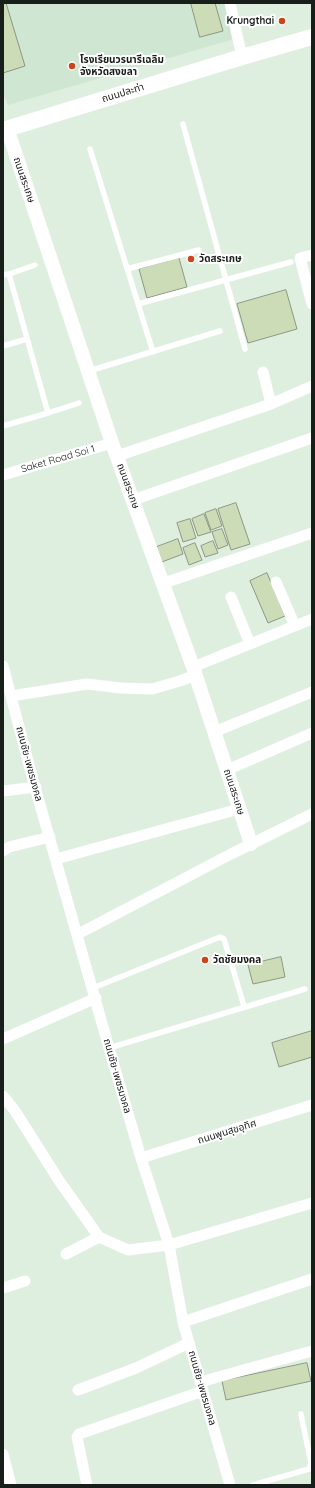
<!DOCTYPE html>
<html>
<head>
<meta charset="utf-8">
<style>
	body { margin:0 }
	#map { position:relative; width:315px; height:1488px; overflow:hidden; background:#deefe0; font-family:Quicksand,sans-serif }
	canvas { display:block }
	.frame { position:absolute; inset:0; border:4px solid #181e19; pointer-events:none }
</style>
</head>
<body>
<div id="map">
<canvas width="315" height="1488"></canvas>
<div class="frame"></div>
</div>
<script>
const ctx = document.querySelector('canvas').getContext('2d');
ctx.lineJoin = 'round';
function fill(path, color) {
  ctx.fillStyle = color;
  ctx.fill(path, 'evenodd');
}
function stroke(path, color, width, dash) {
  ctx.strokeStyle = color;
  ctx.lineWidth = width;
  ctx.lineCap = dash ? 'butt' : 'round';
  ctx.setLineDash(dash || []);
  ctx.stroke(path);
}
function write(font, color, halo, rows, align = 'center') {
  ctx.font = font + ' Quicksand,"Noto Sans Thai",sans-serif';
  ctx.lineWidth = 4;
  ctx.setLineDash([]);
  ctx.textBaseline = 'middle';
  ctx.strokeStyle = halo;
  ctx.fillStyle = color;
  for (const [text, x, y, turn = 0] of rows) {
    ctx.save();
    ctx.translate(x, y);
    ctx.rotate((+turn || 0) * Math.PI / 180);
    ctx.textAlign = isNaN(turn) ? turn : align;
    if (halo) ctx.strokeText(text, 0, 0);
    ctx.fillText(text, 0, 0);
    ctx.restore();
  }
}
const built = new Path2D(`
	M3,3H226L234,39L8,105L3,94Z`);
const building = new Path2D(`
	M3,3H6L25,66L3,73Z
	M191,3H215L223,31L200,37Z
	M179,258L187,287L147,298L139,269Z
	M286,290L297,329L248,343L237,304Z
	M236,503L250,544L231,550L218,509Z
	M216,509L222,526L211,530L205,513Z
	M204,514L211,532L198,536L192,519Z
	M190,519L196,538L183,542L177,523Z
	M222,529L228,545L218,549L212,532Z
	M178,539L183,554L159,563L154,548Z
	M213,541L218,553L205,557L201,546Z
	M195,543L202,560L189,565L183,548Z
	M267,573L285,616L268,623L250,581Z
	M281,957L285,977L253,984L248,965Z
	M312,1031V1057L279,1067L272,1043Z
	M307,1363L311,1381L226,1400L222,1381Z`);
const service = new Path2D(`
	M183,124L245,349
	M90,149L153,352
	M127,269L199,250
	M9,274L35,265
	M3,275L9,274L48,413L3,426
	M138,304L291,262
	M3,346L27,339
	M89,371L220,331
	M48,413L79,403
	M93,988L220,937L224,939L244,1006
	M109,1048L305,989
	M253,1485L309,1469L311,1463L301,1414`);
const minor = new Path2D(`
	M230,3L242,57
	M312,255L300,258L312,304
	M263,372L271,404
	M117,456L271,404L312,386
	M3,475L112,443
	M133,500L312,438
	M276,582L295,626
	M164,583L312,533
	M231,597L250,644
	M3,666L33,780L109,1048L141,1158L169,1245L183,1322L230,1485
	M193,667L312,619
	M11,696L87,684L121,688L152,689L180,681L196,675
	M214,732L312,692
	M227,770L312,733
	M3,791L36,787
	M3,851L9,847L50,837
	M56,859L239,809
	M78,934L231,854L312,814
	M3,1039L96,998
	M3,1096L15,1111L60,1182L99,1237L128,1250L169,1245L312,1203
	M141,1158L312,1105
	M66,1254L99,1237
	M3,1288L25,1281
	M183,1322L312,1279
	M200,1382L312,1351
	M78,1390L136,1368L189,1343
	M3,1454L11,1485
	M87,1485L77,1437L79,1434L203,1391`);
const tertiary = new Path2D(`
	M7,128L112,443L193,667L251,844`);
const secondary = new Path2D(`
	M3,130L242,57L312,37`);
const markers = [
	[282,21,4,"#cc441a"],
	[72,66,4,"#cc441a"],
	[191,259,4,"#cc441a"],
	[205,960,4,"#cc441a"]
];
const poiNames = [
	["Krungthai",274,21,"right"],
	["โรงเรียนวรนารีเฉลิม",80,60],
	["จังหวัดสงขลา",80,72],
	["วัดสระเกษ",199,259],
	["วัดชัยมงคล",213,960]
];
const streetNames = [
	["ถนนปละท่า",123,93,-17],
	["ถนนสระเกษ",24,180,71],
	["Saket Road Soi 1",58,459,-16],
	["ถนนสระเกษ",128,486,70],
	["ถนนชัย-เพชรมงคล",29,764,75],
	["ถนนสระเกษ",234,792,72],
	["ถนนชัย-เพชรมงคล",117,1076,74],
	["ถนนพูนสุขอุทิศ",227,1132,-17],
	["ถนนชัย-เพชรมงคล",202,1388,74]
];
fill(built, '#cfe6d2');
fill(building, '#ccdcb6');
stroke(building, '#8e9684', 1);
stroke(service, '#fff', 5.5);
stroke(minor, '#fff', 11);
stroke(tertiary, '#fff', 14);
stroke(secondary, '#fff', 16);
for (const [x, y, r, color] of markers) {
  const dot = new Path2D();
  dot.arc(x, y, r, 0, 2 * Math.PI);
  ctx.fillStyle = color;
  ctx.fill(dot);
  stroke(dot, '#fff', 1.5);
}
write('bold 10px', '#181e19', '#fff', poiNames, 'left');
write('10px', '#181e19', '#fff', streetNames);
</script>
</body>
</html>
